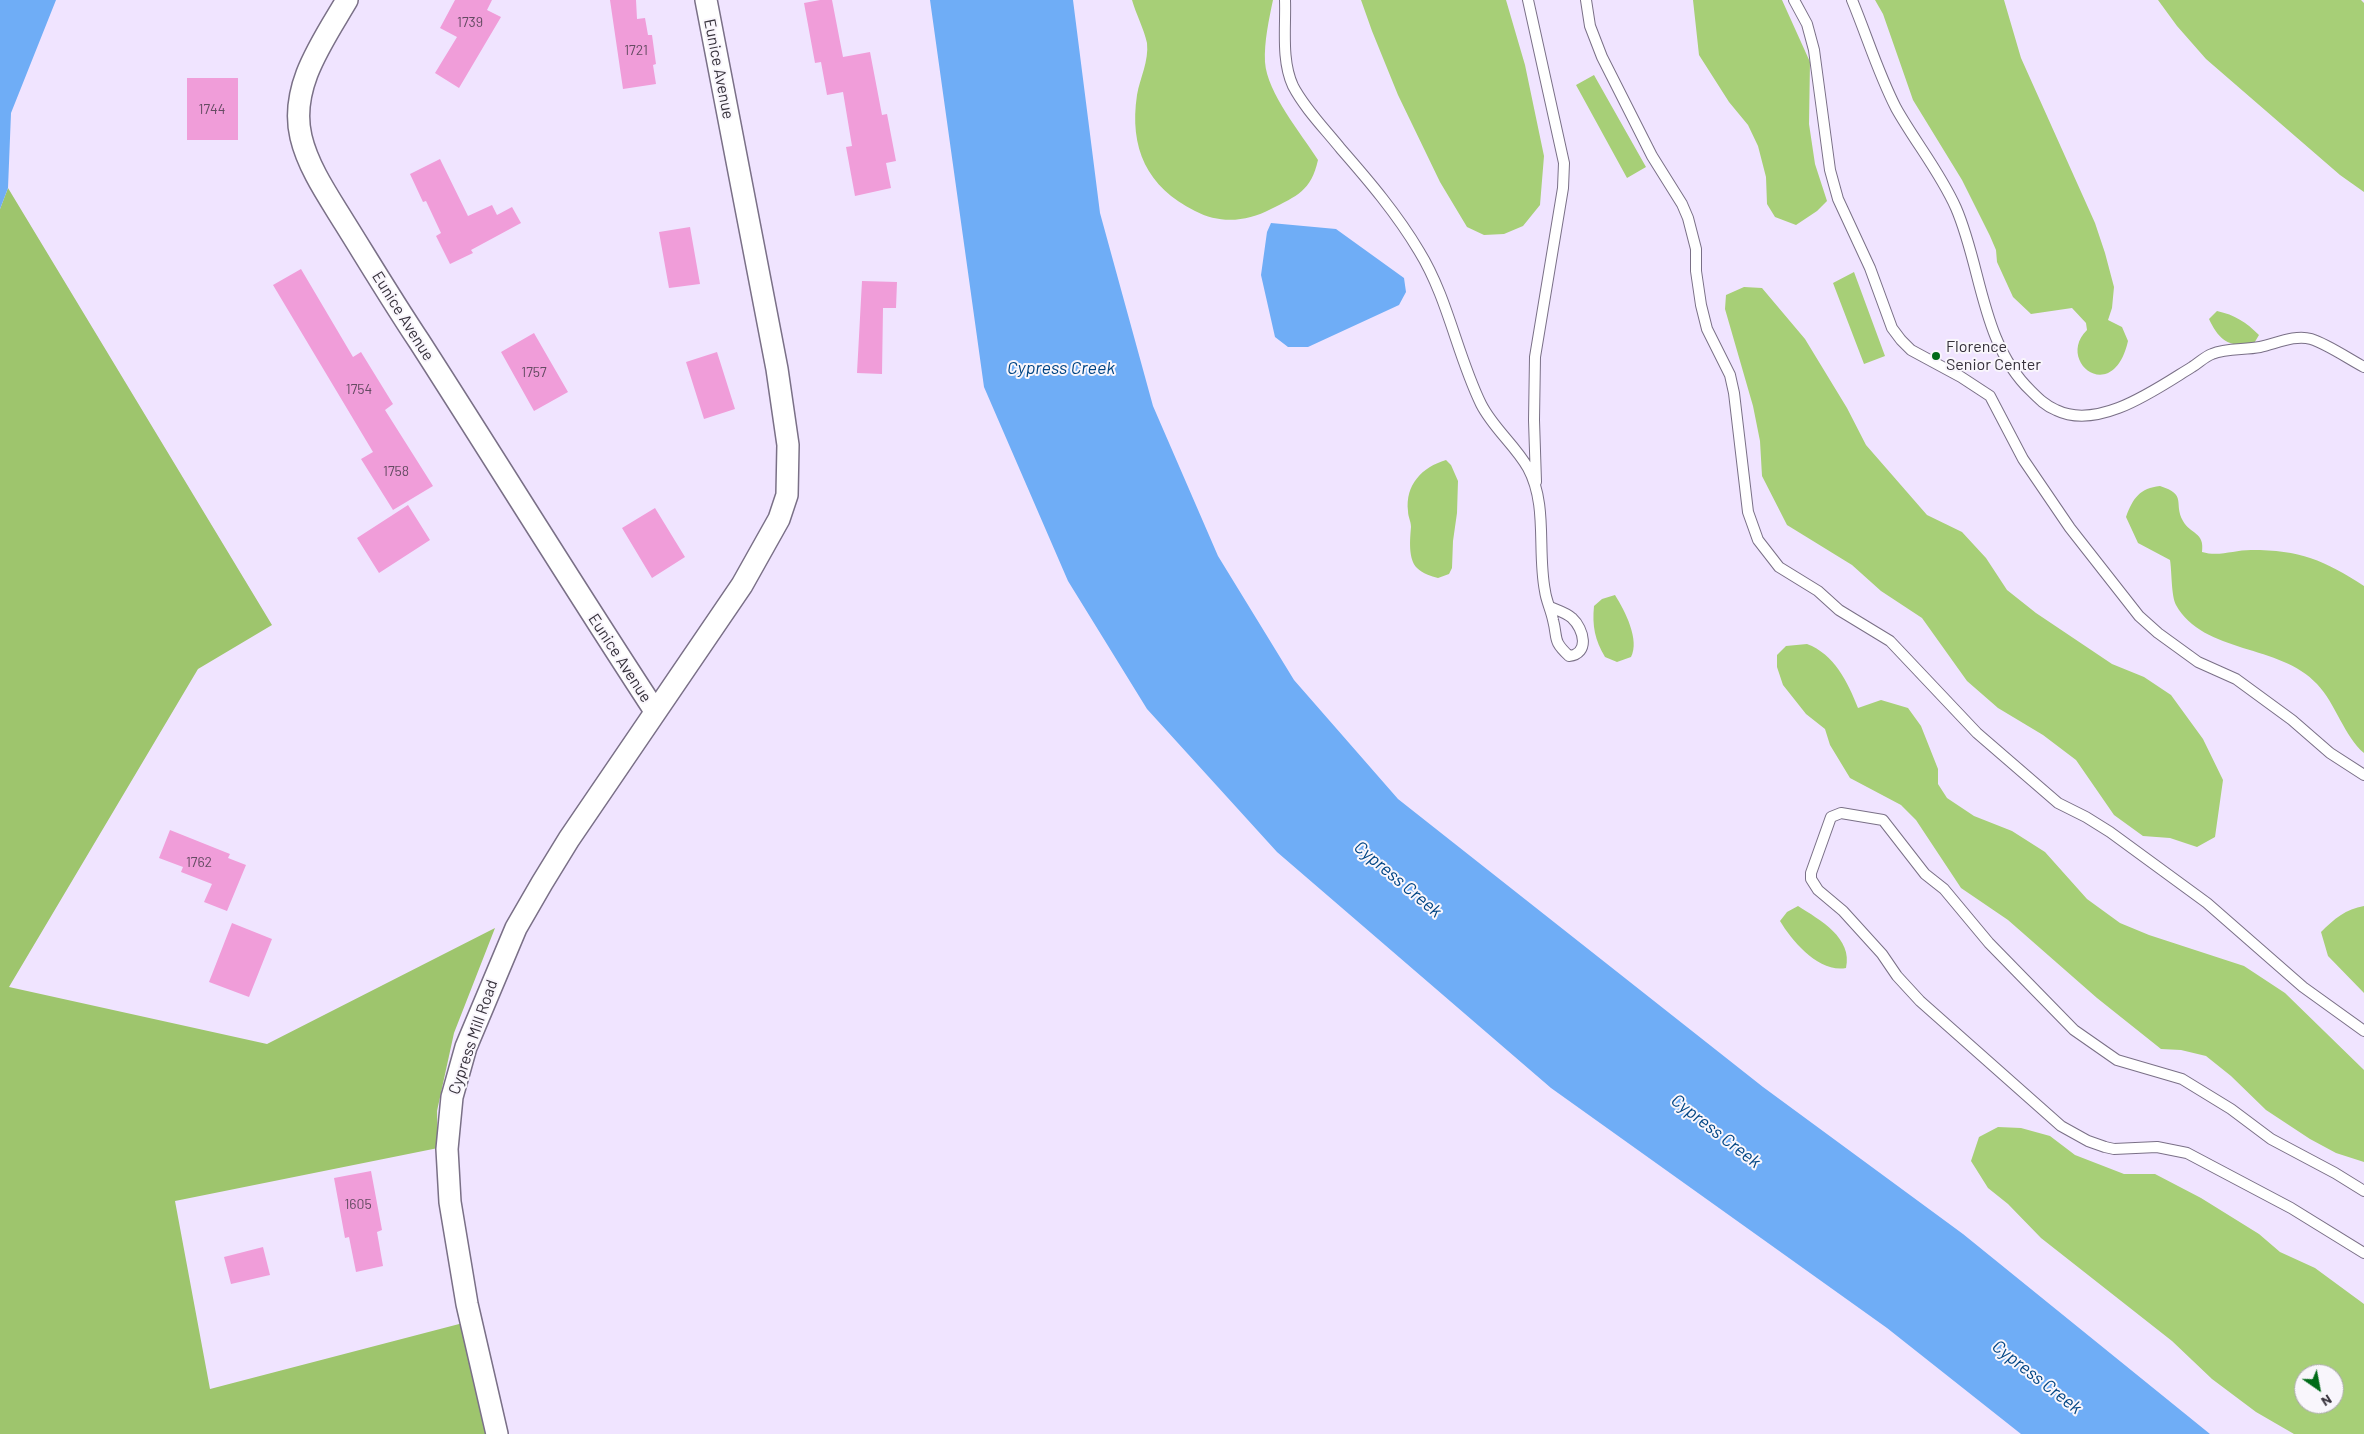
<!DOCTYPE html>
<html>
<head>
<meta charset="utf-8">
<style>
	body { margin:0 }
	#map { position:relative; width:2364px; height:1434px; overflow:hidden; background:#f0e4ff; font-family:Barlow,sans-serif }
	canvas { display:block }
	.north { position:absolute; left:2294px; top:1364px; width:50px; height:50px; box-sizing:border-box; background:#f9f6fc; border:1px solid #aba7ae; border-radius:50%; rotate:147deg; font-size:14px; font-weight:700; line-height:20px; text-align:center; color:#35303a }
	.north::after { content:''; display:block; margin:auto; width:18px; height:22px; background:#016b19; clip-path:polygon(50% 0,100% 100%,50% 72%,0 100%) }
</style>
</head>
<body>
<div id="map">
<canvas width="2364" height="1434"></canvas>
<div class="north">N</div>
</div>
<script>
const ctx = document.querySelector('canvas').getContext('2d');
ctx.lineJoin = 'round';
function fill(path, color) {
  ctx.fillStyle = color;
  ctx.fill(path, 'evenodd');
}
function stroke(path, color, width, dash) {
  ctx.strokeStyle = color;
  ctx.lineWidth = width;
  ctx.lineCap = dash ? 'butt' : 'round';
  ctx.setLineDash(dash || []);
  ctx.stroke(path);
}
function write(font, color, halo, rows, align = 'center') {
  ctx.font = font + ' Barlow,sans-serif';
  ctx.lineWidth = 4;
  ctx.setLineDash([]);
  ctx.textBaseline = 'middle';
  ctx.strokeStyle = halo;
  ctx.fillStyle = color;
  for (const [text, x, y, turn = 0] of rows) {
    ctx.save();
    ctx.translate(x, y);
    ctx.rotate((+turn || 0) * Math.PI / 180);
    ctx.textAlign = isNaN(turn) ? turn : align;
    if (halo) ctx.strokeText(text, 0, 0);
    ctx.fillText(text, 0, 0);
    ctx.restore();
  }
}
const green = new Path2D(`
	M1132,0H1273C1269,19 1264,42 1265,62C1267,93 1301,133 1318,160C1311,191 1297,196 1271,209C1246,222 1220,224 1195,211C1147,187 1129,148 1137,95C1140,78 1149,61 1147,43C1144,29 1136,14 1132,0Z
	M1361,0H1506L1525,65L1544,156L1540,205L1523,226L1504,234L1484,235L1467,227L1440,182L1398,95L1372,31Z
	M1693,0H1782L1810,62L1809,124L1815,164L1827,201L1817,211L1796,225L1775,217L1767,204L1766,177L1758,146L1748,125L1729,102L1699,55Z
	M1875,0H2004L2021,58L2095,223L2105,253L2114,287L2112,308L2108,320L2122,327L2128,341C2113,407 2055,361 2087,330L2086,323L2072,308L2031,314L2013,297L1997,262L1996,250L1990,236L1962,180L1913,100L1883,14Z
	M2158,0H2361L2364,3V192L2340,175L2206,59L2177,26Z
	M1594,75L1646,167L1627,178L1576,85Z
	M1854,272L1885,356L1864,364L1833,283Z
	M1744,287L1762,288L1805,339L1847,408L1866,445L1927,515L1962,532L1986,558L2007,590L2036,613L2112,664L2144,677L2171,695L2203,739L2223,780L2215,837L2197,847L2170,838L2143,836L2114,815L2076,760L2043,735L1998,708L1967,681L1922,618L1881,591L1852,565L1787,525L1762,476L1760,441L1753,406L1725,309L1726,295Z
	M2217,311C2235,315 2246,322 2259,335L2253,345C2228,347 2219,340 2209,319Z
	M1446,460L1451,465L1458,481L1457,513L1453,541L1452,568L1449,574L1438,578C1431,576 1423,574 1417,568C1408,559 1410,539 1411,527C1411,521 1408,517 1408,511C1405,485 1422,467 1446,460Z
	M2160,486C2188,495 2173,503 2183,521C2190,534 2205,532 2202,552C2219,557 2234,550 2251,550C2300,550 2324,560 2364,586V753C2344,736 2336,704 2317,684C2281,644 2203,654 2176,605C2171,595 2172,572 2170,560L2138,543L2126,517C2133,498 2140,488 2160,486Z
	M1615,595C1625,611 1640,640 1631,657L1617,662L1605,657C1595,640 1592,626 1594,606L1602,599Z
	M1807,644C1834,654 1848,682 1858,708L1881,700L1908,708L1921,726L1938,769V784L1947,798L1974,816L2012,831L2045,852L2087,899L2120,923L2149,935L2244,966L2285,993L2364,1070V1162L2336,1153L2310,1139L2266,1110L2231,1076L2206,1056L2181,1050L2161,1049L2097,998L2008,920L1961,888L1916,820L1901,805L1850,778L1830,745L1825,729L1806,714L1783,685L1777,667V655L1786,646Z
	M1798,906C1820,920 1853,938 1846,968C1819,973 1792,941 1780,921L1787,912Z
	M2364,906V993L2328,956L2321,932C2334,919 2346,909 2364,906Z
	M1998,1127L2021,1128L2050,1136L2075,1155L2124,1174H2155L2201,1198L2259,1234L2280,1252L2315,1268L2364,1304V1434H2294L2256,1412L2212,1379L2172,1341L2041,1238L2008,1204L1988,1188L1971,1161L1979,1137ZM2304,1374H2334V1404H2304Z`);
const forest = new Path2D(`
	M8,188L272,625L198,669L9,987L267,1044L495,928L454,1033L437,1111L438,1148L175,1201L210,1389L463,1323L488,1434H0V209Z`);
const water = new Path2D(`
	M0,0H56L11,113L8,188L0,209Z
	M930,0H1073L1100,213L1153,406L1218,556L1294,680L1398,799L1763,1087L1963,1234L2210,1434H2021L1887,1328L1551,1088L1277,852L1147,709L1068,581L984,387Z
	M1271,223L1336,229L1404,278L1406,292L1399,305L1308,347H1288L1275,337L1261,275L1267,232Z`);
const building = new Path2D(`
	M455,0H492L487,10L501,17L459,88L435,73L457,37L440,28Z
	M610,0H636L637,19L645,18L648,35H652L656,64L653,65L656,84L623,89Z
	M820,0H832L843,57L870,52L882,115L887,114L896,161L886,163L891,188L855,196L846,147L852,146L843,92L827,95L821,62L815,63L804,3Z
	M187,78H238V140H187Z
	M440,159L468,216L492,205L497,215L512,207L521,223L471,250L473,253L450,264L436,236L441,233L426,201L423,202L410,174Z
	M690,227L700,284L669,288L659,232Z
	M301,269L353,357L361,352L393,404L385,410L433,486L393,510L361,459L373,452L273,285Z
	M862,281L897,282L896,308H883L882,374L857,373Z
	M534,333L568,392L534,411L501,352Z
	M717,352L735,409L704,419L686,362Z
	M408,505L430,540L379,573L357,538Z
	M655,508L685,557L652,578L622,528Z
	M170,830L230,854L228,858L246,865L227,911L204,902L212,884L181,872L183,867L159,858Z
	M232,923L272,939L249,997L209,982Z
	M371,1171L382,1230L377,1232L383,1266L356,1272L349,1237L345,1238L334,1178Z
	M263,1247L270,1275L231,1284L224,1257Z`);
const service = new Path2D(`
	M1285,0C1286,27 1281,60 1293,86C1305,109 1325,129 1341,149C1369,181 1397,214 1419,251C1448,298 1457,355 1481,404C1493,428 1515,445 1528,468C1548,505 1537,551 1545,591C1546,600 1551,610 1553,620C1558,639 1552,640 1569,656C1590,654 1584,629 1572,618C1567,613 1557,610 1550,607
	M1528,0L1564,163L1563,188L1535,357L1534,420L1536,482
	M1586,0L1590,26L1602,57L1652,156L1682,204L1688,218L1696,249V271L1701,305L1707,329L1730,375L1734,393L1748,512L1758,540L1779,567L1818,591L1839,610L1890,641L1977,733L2058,803L2086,817L2110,832L2207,903L2303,987L2364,1031
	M1794,0L1807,24L1814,50L1830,170L1838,199L1870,268L1892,328L1901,340L1911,350L1961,377L1990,396L2023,459L2070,528L2139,616L2158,633L2198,662L2236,679L2292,720L2330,753L2364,775
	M1852,0C1867,36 1878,73 1896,108C1915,142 1940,172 1956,208C1982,268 1981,343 2031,391C2039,399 2046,406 2056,410C2099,431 2156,389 2192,367C2199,363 2204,357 2212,354C2226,348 2244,350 2260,347C2275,344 2295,334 2311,339C2329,345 2347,358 2364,367
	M2364,1191L2335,1173L2271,1139L2231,1109L2182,1079L2117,1060L2074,1030L1989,943L1944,889L1925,874L1883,820L1841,813L1831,817L1811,873V879L1818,890L1843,911L1882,954L1897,976L1920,1001L2061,1126L2088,1141L2105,1147L2114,1149L2157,1147L2187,1153L2291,1208L2364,1253`);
const minor = new Path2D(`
	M347,0C323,41 289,87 301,137C308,167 328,196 344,222C369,262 393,302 419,341C498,464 575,589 655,711
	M497,1434L467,1304L450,1202L447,1149L452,1097L466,1047L516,928L542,883L569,839L742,585L779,519L787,495L788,445L777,369L706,0`);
const markers = [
	[1936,356,5,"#016b19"]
];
const numberNames = [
	["1739",470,22],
	["1721",636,50],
	["1744",212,109],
	["1757",534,372],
	["1754",359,389],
	["1758",396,471],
	["1762",199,862],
	["1605",358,1204]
];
const streetNames = [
	["Eunice Avenue",719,69,79],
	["Eunice Avenue",403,316,58],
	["Eunice Avenue",620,658,57],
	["Cypress Mill Road",473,1037,-71]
];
const poiNames = [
	["Florence",1946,347],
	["Senior Center",1946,365]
];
const waterNames = [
	["Cypress Creek",1061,368],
	["Cypress Creek",1398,879,40],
	["Cypress Creek",1716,1131,38],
	["Cypress Creek",2037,1377,38]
];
fill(green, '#a7cf77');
fill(forest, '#9ec56d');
fill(water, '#6fadf6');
fill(building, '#f09dd9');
stroke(service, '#7a7087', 12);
stroke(minor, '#7a7087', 24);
stroke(service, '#fff', 10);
stroke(minor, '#fff', 21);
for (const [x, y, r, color] of markers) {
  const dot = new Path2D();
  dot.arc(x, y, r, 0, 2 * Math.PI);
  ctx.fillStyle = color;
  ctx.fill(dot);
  stroke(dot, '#f9f6fc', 2);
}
write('14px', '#644b62', null, numberNames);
write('16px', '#35303a', '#f9f6fc', streetNames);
write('16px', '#35303a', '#f9f6fc', poiNames, 'left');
write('italic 18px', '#004584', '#f9f6fc', waterNames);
</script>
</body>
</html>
